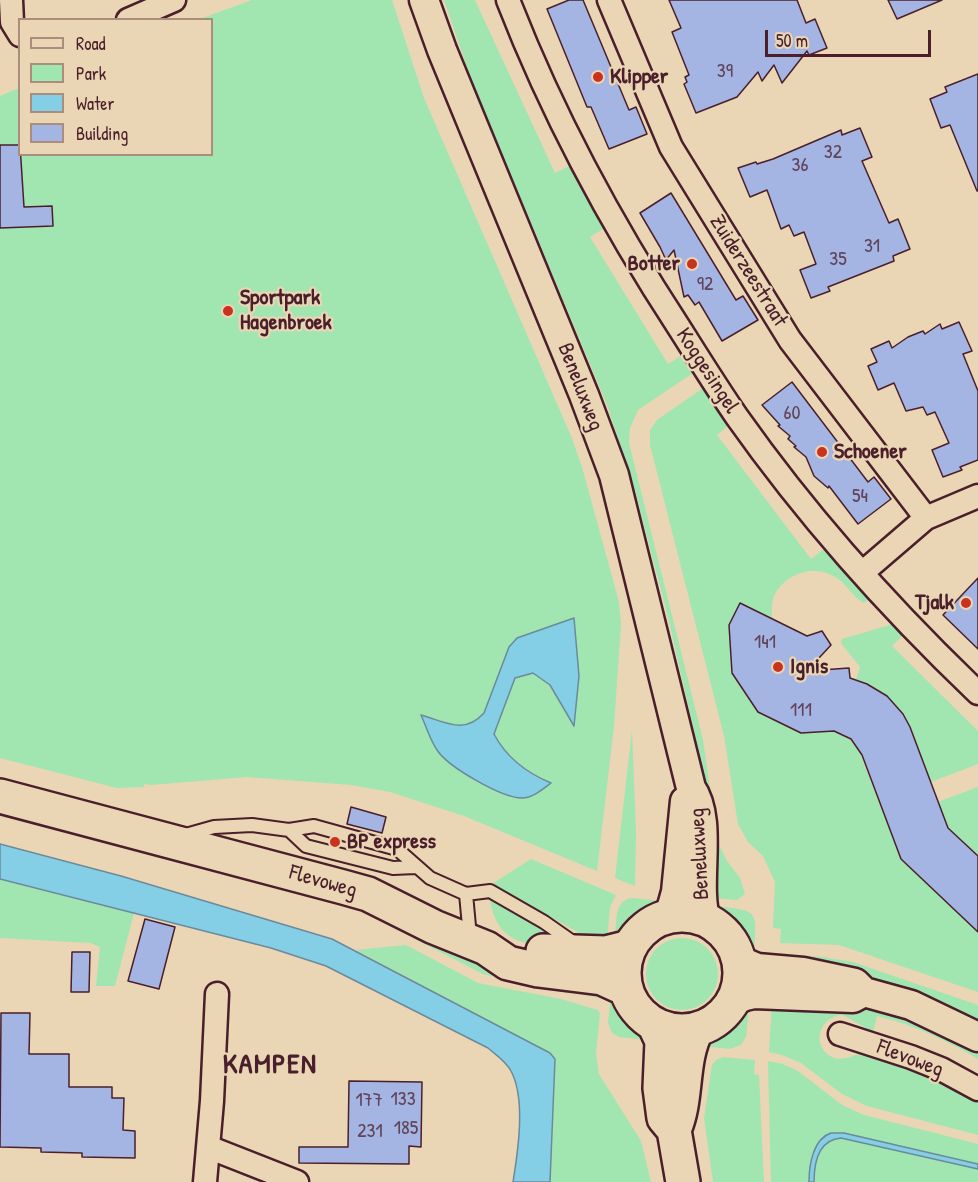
<!DOCTYPE html>
<html>
<head>
<meta charset="utf-8">
<style>
	body { margin:0 }
	#map { position:relative; width:978px; height:1182px; overflow:hidden; background:#ead6b4; font-family:"Patrick Hand",sans-serif }
	canvas { display:block }
	.legend { position:absolute; left:18px; top:18px; width:195px; height:138px; box-sizing:border-box; background:#ead6b4; border:2px solid #aa8d7d; margin:0; padding:8px 10px; list-style:none; font-size:18px; color:#4a1f2b }
	.legend li { display:flex; align-items:center; gap:12px; height:30px }
	.legend b { width:30px; border:2px solid #aa8d7d }
	.scale { position:absolute; left:765px; top:30px; width:166px; height:27px; box-sizing:border-box; border:3px solid #4a1f2b; border-top:0; padding-left:8px; font-size:18px; line-height:21px; white-space:nowrap; color:#4a1f2b; -webkit-text-stroke:4px #ead6b4; paint-order:stroke }
</style>
</head>
<body>
<div id="map">
<canvas width="978" height="1182"></canvas>
<ul class="legend">
<li><b style="height:8px;background:#ead6b4"></b>Road</li>
<li><b style="height:16px;background:#a1e5b0"></b>Park</li>
<li><b style="height:16px;background:#84cfe5"></b>Water</li>
<li><b style="height:16px;background:#a4b4e3"></b>Building</li>
</ul>
<div class="scale">50 m</div>
</div>
<script>
const ctx = document.querySelector('canvas').getContext('2d');
ctx.lineJoin = 'round';
function fill(path, color) {
  ctx.fillStyle = color;
  ctx.fill(path, 'evenodd');
}
function stroke(path, color, width, dash) {
  ctx.strokeStyle = color;
  ctx.lineWidth = width;
  ctx.lineCap = dash ? 'butt' : 'round';
  ctx.setLineDash(dash || []);
  ctx.stroke(path);
}
function write(font, color, halo, rows, align = 'center') {
  ctx.font = font + ' "Patrick Hand",sans-serif';
  ctx.lineWidth = 4.5;
  ctx.setLineDash([]);
  ctx.textBaseline = 'middle';
  ctx.strokeStyle = halo;
  ctx.fillStyle = color;
  for (const [text, x, y, turn = 0] of rows) {
    ctx.save();
    ctx.translate(x, y);
    ctx.rotate((+turn || 0) * Math.PI / 180);
    ctx.textAlign = isNaN(turn) ? turn : align;
    if (halo) ctx.strokeText(text, 0, 0);
    ctx.fillText(text, 0, 0);
    ctx.restore();
  }
}
const green = new Path2D(`
	M252,0H392L424,98L571,436L582,467L619,602L621,625L614,726L597,871L464,816L390,792L351,785L247,777L151,785L144,784V787L117,788L0,758V96L19,88L20,154H212V20L200,19ZM574,618L579,676L574,725L567,716L550,685L533,673L515,677L494,734C509,761 526,769 550,783C542,790 532,798 522,797C501,797 449,767 437,750C430,740 427,726 422,716C447,720 463,736 484,713L509,647L517,638Z
	M444,0H475L555,173L569,166L574,168L605,225L603,229L590,237L668,364L681,356L685,357L694,369L693,373L638,410L630,428L629,443L703,740L718,843L727,861L740,878L745,894L737,900L712,898L702,766L667,613L635,491L607,405L471,79Z
	M706,386L729,425L717,435L811,559L828,546L872,597L864,603C853,597 847,585 837,578C815,563 785,573 774,596C771,604 772,612 772,619L740,603L729,625L732,673L758,712L843,734L857,746L884,815L978,933V992L839,945L780,943L781,929L773,928L775,882L763,856L748,842L738,824L724,736L650,445V430L657,420Z
	M897,623L904,634L892,646L978,731V764L931,782C914,739 905,696 856,680L860,667L841,643L842,639Z
	M632,730L636,833L635,886L615,878Z
	M978,787V856L948,828L938,802Z
	M531,859L616,895L610,907L607,942L597,943L492,884Z
	M0,879L134,913L115,986H96L100,947L91,943L0,938Z
	M633,898L662,901C659,911 626,934 615,938C617,922 613,900 633,898Z
	M492,899C515,911 542,922 557,944C521,948 496,938 490,900Z
	M716,906C759,911 757,910 754,953C742,948 720,918 716,906Z
	M416,931L603,986L600,998L483,974L413,938Z
	M646 974a36 36 0 1 1 72 0a36 36 0 1 1-72 0Z
	M406,945L478,983L561,999L598,1010L600,1014L596,1054L599,1074L641,1141L651,1182H550L555,1059L550,1053L355,950Z
	M778,954L823,957L853,962L978,1005V1023L953,1008L940,1004L776,961Z
	M611,995L618,998C628,1011 641,1024 647,1040L619,1037L612,1033L608,1023Z
	M772,1003L865,1005L891,1011L947,1033L978,1052V1059C946,1040 914,1025 877,1016L873,1032L843,1015C818,1016 811,1047 832,1057C844,1063 856,1052 868,1054C881,1056 914,1065 925,1071C944,1081 958,1093 978,1100V1135L867,1106L842,1094L801,1063L782,1055L769,1052Z
	M749,1007L746,1037L741,1045L730,1049L702,1046L707,1036L723,1025L740,1010Z
	M723,1057L755,1060L754,1074L759,1075L764,1182H713L704,1118L712,1065L716,1060Z
	M768,1061L783,1064L798,1071L842,1105L864,1115L978,1144V1182H771Z`);
const water = new Path2D(`
	M574,618L579,676L574,726L550,685L533,673L515,678L494,734C506,757 527,773 551,783C543,789 533,798 522,798C502,798 448,767 437,750C430,740 426,726 421,715C446,722 464,735 484,713L509,647L517,638Z
	M0,844L121,876L332,939L550,1053L555,1059L550,1182H513C518,1151 526,1099 511,1071C506,1061 496,1055 488,1048L326,966L271,948L0,879Z
	M831,1133H844L978,1164V1169L841,1138C818,1140 814,1162 814,1182H809C809,1165 813,1139 831,1133Z`);
const building = new Path2D(`
	M569,0H583L629,110L636,107L647,134L609,149L591,107H587L547,9Z
	M669,0H797L806,23L815,19L827,48L809,55L807,51L782,83L774,65L762,81L758,72L737,97L696,113L684,84L687,82L685,77L689,75L672,32L681,28Z
	M888,0H942L897,19Z
	M978,74V191H977L950,125L941,128L930,99L947,92L945,87Z
	M860,128L872,157L862,161L889,223L898,219L910,249L893,256L894,261L828,287L830,291L811,298L800,270L816,264L804,232L794,236L789,225L781,229L767,190L750,197L738,168L756,162L757,164L773,159L841,130L842,135Z
	M0,145H20L24,207L52,206L53,226L0,228Z
	M671,193L736,300L743,296L758,320L722,341L699,302L695,305L688,295L684,297L674,250L666,260L660,247L640,213Z
	M959,322L972,351L963,354L978,391V460L960,467L962,470L943,477L932,450L949,443L935,412L927,415L923,407L906,411L894,383L878,390L868,366L877,362L871,349L889,341L892,348L908,337L923,331L925,334L940,324L942,329Z
	M792,382L868,482L874,477L891,499L858,524L829,486L828,488L814,476L806,457L794,447L796,446L788,439L790,436L778,426L780,425L762,405Z
	M978,578V649L943,615Z
	M740,603L807,636L822,631L831,645L807,671L849,668L850,678L867,684L887,696L903,714L910,727L948,828L978,856V932L901,859L862,755L851,739L834,731L801,733L758,712L732,673L729,625Z
	M351,807L386,817L382,833L347,824Z
	M145,919L175,927L159,989L128,981Z
	M72,952H90L89,992H71Z
	M1,1013H30L29,1054H69V1087H112V1098H124L123,1130L135,1131V1158L82,1157V1153L41,1152V1148L0,1147Z
	M349,1081L422,1082L421,1147L409,1146V1164L299,1163V1147H348Z`);
const service = new Path2D(`
	M289,830L306,846L393,868L416,867
	M182,836L214,827L252,825L289,830L314,826L397,849L430,878L466,894L490,891L544,922L574,943
	M466,894L470,937`);
const minor = new Path2D(`
	M11,0L12,22L20,35
	M508,0C553,116 612,225 680,329C699,359 717,388 737,417C807,516 890,609 978,693
	M609,0L671,147L790,340L926,518
	M128,20L174,0
	M862,573L926,518L978,496
	M840,1034L911,1057L941,1069L978,1089
	M208,1147L297,1182
	M205,1182L212,1101L217,994`);
const tertiary = new Path2D(`
	M424,0L442,50L584,395L614,475L691,788C714,821 694,884 706,921
	M669,917L676,892L685,801
	M738,960L757,968L803,972L855,983L864,992L911,1005L978,1037
	M733,1001L745,996L754,994L853,998L864,992`);
const secondary = new Path2D(`
	M0,796L343,887L368,894L434,927L486,948L508,963L538,970L602,978L626,989
	M624 973a58 58 0 1 1 116 0a58 58 0 1 1-116 0Z
	M543,951L606,953L630,947
	M654,1024L662,1041L660,1088L664,1118L674,1130L683,1182
	M674,1130C688,1098 680,1061 697,1029`);
const markers = [
	[598,77,6,"#c8321e"],
	[692,264,6,"#c8321e"],
	[228,311,6,"#c8321e"],
	[822,452,6,"#c8321e"],
	[966,603,6,"#c8321e"],
	[778,667,6,"#c8321e"],
	[335,842,6,"#c8321e"]
];
const numberNames = [
	["39",725,72],
	["32",833,153],
	["36",800,166],
	["31",872,247],
	["35",838,260],
	["92",705,285],
	["60",792,414],
	["54",860,497],
	["141",765,643],
	["111",801,711],
	["133",403,1100],
	["177",369,1101],
	["185",406,1129],
	["231",370,1132]
];
const poiNames = [
	["Klipper",610,77],
	["Botter",680,264,"right"],
	["Sportpark",240,298],
	["Hagenbroek",240,323],
	["Schoener",834,452],
	["Tjalk",954,603,"right"],
	["Ignis",790,667],
	["BP express",347,842]
];
const streetNames = [
	["Zuiderzeestraat",748,271,58],
	["Koggesingel",707,371,57],
	["Beneluxweg",580,387,69],
	["Beneluxweg",700,854,-93],
	["Flevoweg",323,882,16],
	["Flevoweg",910,1059,21]
];
const districtNames = [
	["KAMPEN",270,1066]
];
fill(green, '#a1e5b0');
fill(water, '#84cfe5');
stroke(water, '#6d899b', 1.5);
fill(building, '#a4b4e3');
stroke(building, '#4a1f2b', 1.5);
stroke(service, '#4a1f2b', 16);
stroke(minor, '#4a1f2b', 27);
stroke(tertiary, '#4a1f2b', 33);
stroke(secondary, '#4a1f2b', 38);
stroke(service, '#ead6b4', 12);
stroke(minor, '#ead6b4', 22);
stroke(tertiary, '#ead6b4', 28);
stroke(secondary, '#ead6b4', 33);
for (const [x, y, r, color] of markers) {
  const dot = new Path2D();
  dot.arc(x, y, r, 0, 2 * Math.PI);
  ctx.fillStyle = color;
  ctx.fill(dot);
  stroke(dot, '#ead6b4', 2);
}
write('20px', '#604459', null, numberNames);
write('bold 22px', '#4a1f2b', '#ead6b4', poiNames, 'left');
write('22px', '#4a1f2b', '#ead6b4', streetNames);
ctx.letterSpacing = '1.5px';
write('bold 28px', '#4a1f2b', '#ead6b4', districtNames);
ctx.letterSpacing = '0px';
</script>
</body>
</html>
